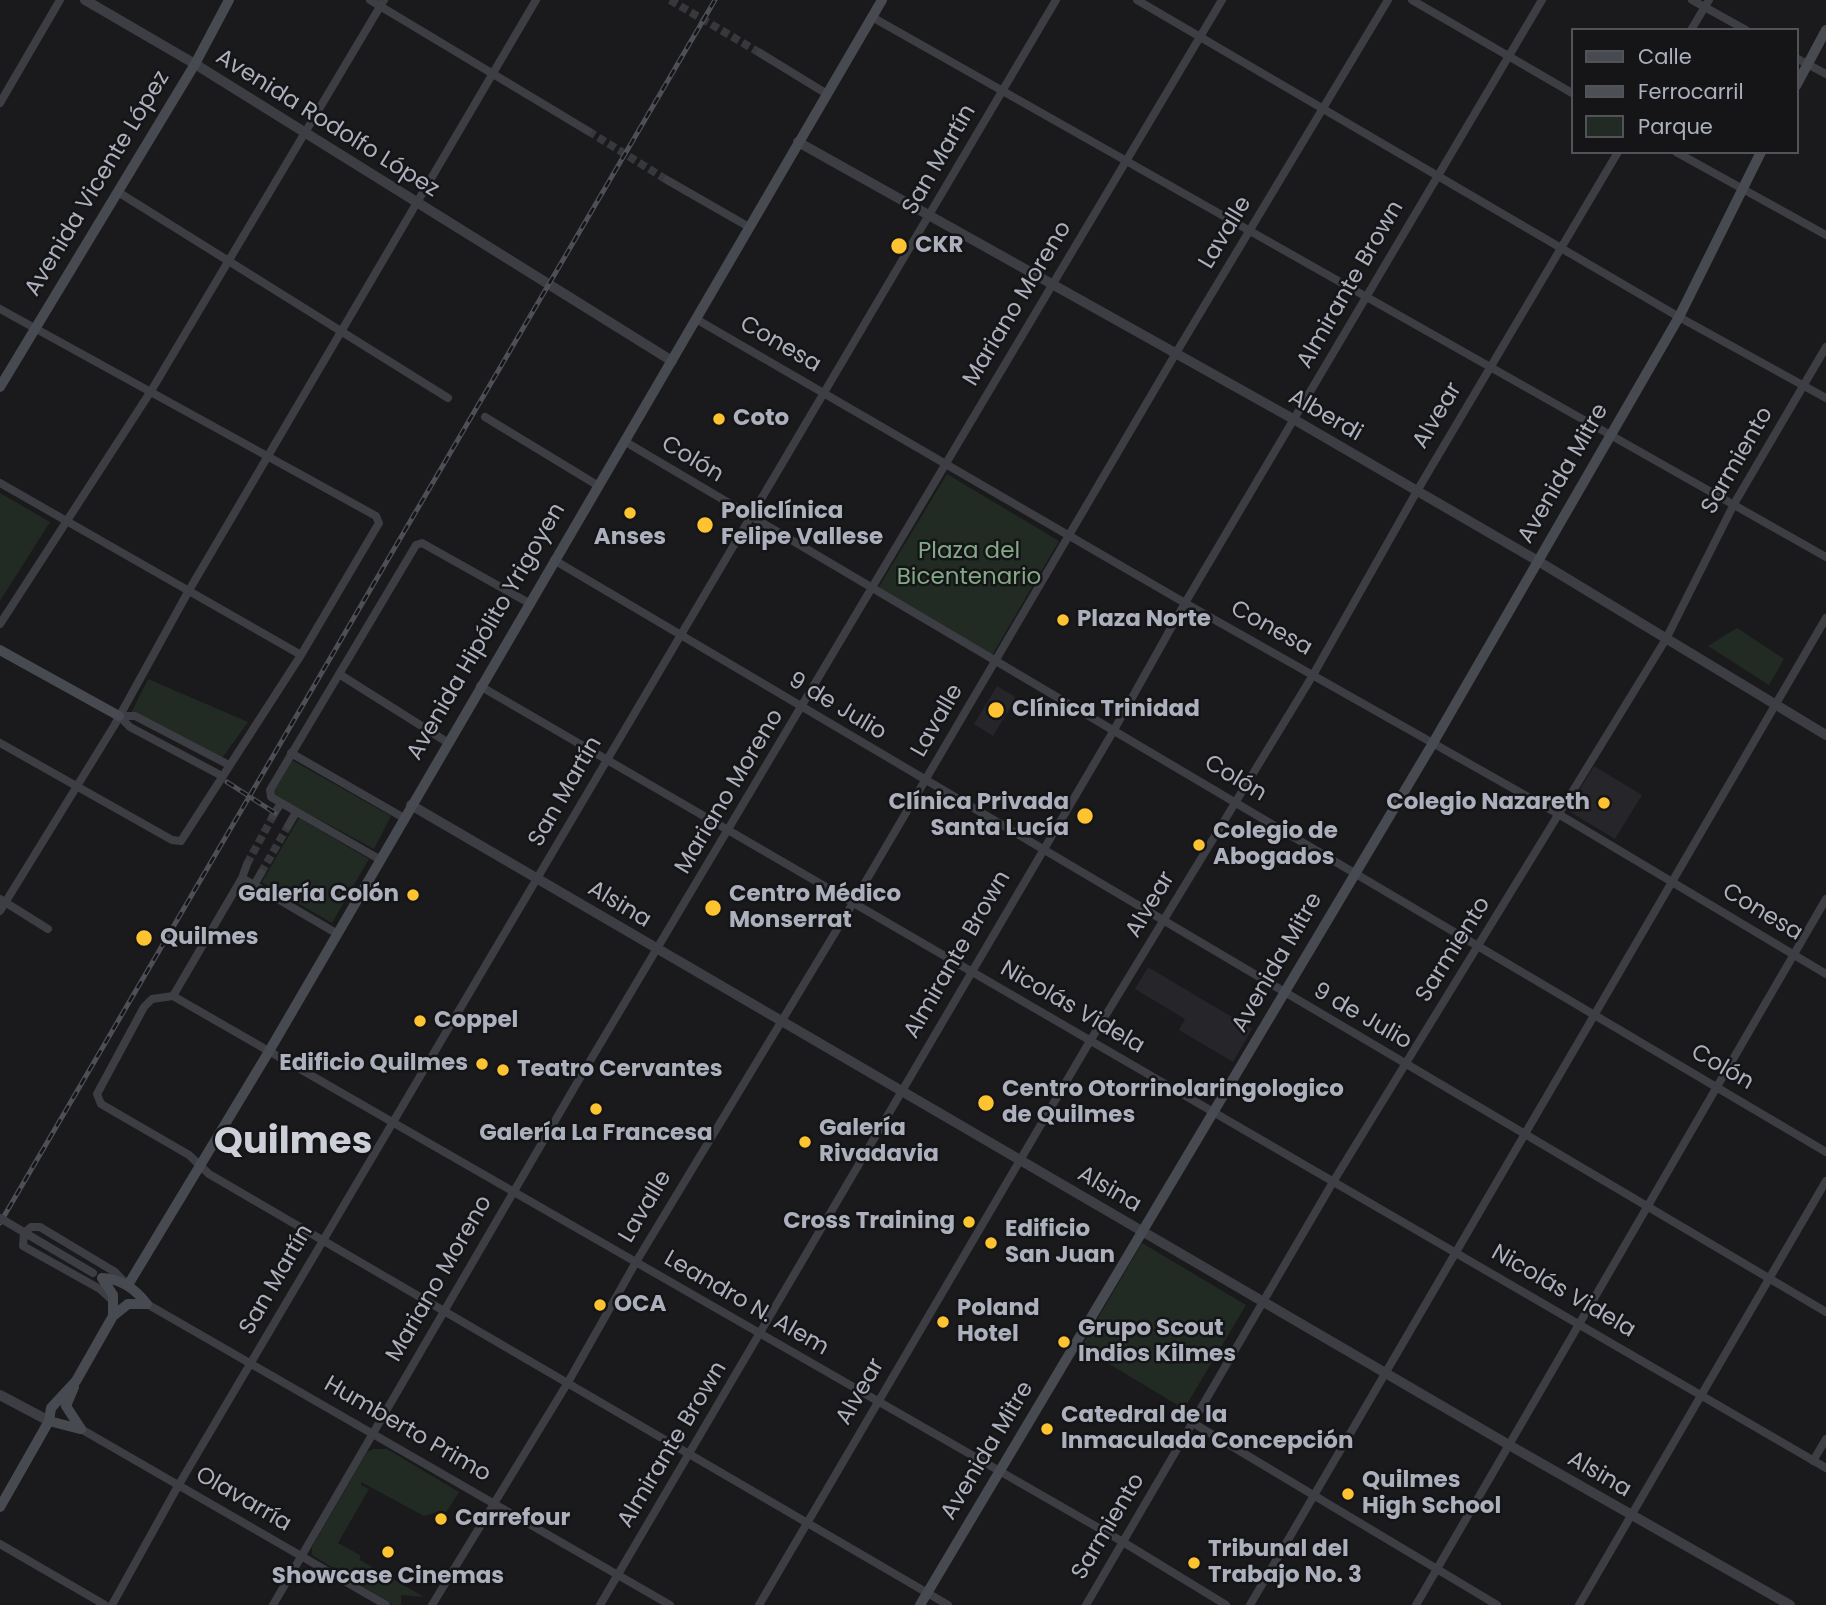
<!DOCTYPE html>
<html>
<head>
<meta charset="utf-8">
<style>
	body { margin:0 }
	#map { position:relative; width:1826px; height:1605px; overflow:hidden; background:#1a1a1c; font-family:Poppins,sans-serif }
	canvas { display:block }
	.legend { position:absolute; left:1571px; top:28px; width:228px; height:126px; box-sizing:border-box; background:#151517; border:2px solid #515359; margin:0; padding:9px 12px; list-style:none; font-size:21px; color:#acb0bd }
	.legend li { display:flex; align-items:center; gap:14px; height:35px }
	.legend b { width:35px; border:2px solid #515359 }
</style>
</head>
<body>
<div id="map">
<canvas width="1826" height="1605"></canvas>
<ul class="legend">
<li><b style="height:9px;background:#484a52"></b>Calle</li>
<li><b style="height:9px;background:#4d4f57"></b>Ferrocarril</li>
<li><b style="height:19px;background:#212b23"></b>Parque</li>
</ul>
</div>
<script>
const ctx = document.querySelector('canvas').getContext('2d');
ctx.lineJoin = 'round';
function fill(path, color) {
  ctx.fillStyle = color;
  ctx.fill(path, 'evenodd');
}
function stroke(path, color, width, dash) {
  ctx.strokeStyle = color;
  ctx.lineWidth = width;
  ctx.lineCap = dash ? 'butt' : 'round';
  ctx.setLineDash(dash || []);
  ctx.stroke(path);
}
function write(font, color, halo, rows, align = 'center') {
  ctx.font = font + ' Poppins,sans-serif';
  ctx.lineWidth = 5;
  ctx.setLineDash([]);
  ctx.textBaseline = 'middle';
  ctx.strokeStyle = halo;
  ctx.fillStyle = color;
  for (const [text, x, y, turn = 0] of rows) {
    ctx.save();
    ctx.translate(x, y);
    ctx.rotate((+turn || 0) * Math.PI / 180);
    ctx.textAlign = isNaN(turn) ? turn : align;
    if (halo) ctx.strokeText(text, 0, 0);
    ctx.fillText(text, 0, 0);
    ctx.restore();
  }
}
const built = new Path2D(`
	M997,686L1014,696L1015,700L993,736L974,724Z
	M1594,766L1642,795L1615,839L1567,810Z
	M1148,967L1252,1029L1233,1062L1179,1030L1185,1019L1135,989Z`);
const green = new Path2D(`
	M947,474L1059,541L991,657L877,590Z
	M0,493L50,522L0,601Z
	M1737,628L1784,659L1769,685L1708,646Z
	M148,679L248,722L220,761L129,717Z
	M290,759L391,816L374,849L272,794Z
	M299,818L369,859L332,923L262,882Z
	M1142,1243L1246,1305L1184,1409L1081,1347Z
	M373,1449H387L459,1492L444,1516L437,1512L424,1516L361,1482V1485L369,1489L338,1543L360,1555V1560L424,1597L401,1595V1605H393L312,1555V1547L367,1452Z`);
const minorTunnel = new Path2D(`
	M670,0L760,53
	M588,131L667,180
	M247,864L273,816
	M261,873L288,826`);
const minor = new Path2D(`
	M370,0L588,131
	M1137,0L1679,317L1826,398
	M1412,0L1572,93
	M1692,0L1746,30
	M872,17L1826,557
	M1691,30L1709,0
	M760,53L827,94
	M1796,58L1826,74
	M0,103L60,0
	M1676,152L1826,235
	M667,180L749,227
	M118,192L448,398
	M0,309L376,516L379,523L301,655L181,841L172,840L0,743
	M696,319L1185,603L1560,815L1826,974
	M485,417L597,485
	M624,441L1826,1152
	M0,483L301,655
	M554,560L1826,1312
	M0,624L151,391L384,0
	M339,674L447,742
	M480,686L1826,1468
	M119,716H135L229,765
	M119,716L130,727L222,776
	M291,753L404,818
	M273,816L281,803
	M288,826L296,812
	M379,859L271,797L270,790L416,545L422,543L529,603
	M242,878L336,933
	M254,885L261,873
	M0,899L48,929
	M0,911L114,726L188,592L536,0
	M173,996L242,878L247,864
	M112,1300L100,1289L23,1246L24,1233L31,1227H40L115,1272L126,1283
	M147,1304L670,1605
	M1193,1423L1497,1605
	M81,1429L386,1605
	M1813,1461L1826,1439
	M0,1544L105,1605
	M112,1605L178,1486L1056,0
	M273,1605L584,1071L1222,0
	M432,1605L567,1384L636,1262L853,903L1176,353L1388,0
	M600,1605L1114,730L1185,603L1542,0
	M759,1605L1090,1041L1313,675L1417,491L1618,152
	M948,1605L209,1174L189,1155L101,1104L97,1094L144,1007L152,999L173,996L1123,1542L1226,1605
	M1086,1605L1333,1182L1666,639L1734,504L1826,347
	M1250,1605L1826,618
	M1416,1605L1826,899
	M1579,1605L1826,1181`);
const tertiary = new Path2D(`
	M85,0L195,64L672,361
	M798,142L1295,420L1538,561L1826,735
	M411,805L1509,1445L1790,1605
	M0,1395L49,1421`);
const secondary = new Path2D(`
	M1796,86L1826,30
	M0,387L195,64L229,0
	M0,650L119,716
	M102,1278C122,1279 135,1289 147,1304
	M102,1278L113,1295V1316
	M128,1285L268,1053L882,0
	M74,1387L66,1406L81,1429
	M49,1421L80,1429
	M0,1507L49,1421L51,1408L76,1381L113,1316L128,1304H147
	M920,1605L1433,743L1679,317L1761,152`);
const rail = new Path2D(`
	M227,782L275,813
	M0,1223L715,0`);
const minorBridge = new Path2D(`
	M0,1218L93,1273`);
const markers = [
	[899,246,9,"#fec331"],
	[719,419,7,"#fec331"],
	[630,513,7,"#fec331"],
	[705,525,9,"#fec331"],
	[1063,620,7,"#fec331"],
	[996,710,9,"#fec331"],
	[1604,803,7,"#fec331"],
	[1085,816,9,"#fec331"],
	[1199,845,7,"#fec331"],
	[413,895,7,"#fec331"],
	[713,908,9,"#fec331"],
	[144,938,9,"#fec331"],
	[420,1021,7,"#fec331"],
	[482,1064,7,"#fec331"],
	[503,1070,7,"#fec331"],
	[986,1103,9,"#fec331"],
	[596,1109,7,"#fec331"],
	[805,1142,7,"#fec331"],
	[969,1222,7,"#fec331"],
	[991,1243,7,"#fec331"],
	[600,1305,7,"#fec331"],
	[943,1322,7,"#fec331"],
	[1064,1342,7,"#fec331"],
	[1047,1429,7,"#fec331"],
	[1348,1494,7,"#fec331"],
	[441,1519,7,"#fec331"],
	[388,1552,7,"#fec331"],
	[1194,1563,7,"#fec331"]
];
const streetNames = [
	["Avenida Rodolfo López",327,124,32],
	["San Martín",940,160,-60],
	["Avenida Vicente López",98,184,-59],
	["Lavalle",1226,233,-59],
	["Almirante Brown",1351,285,-60],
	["Mariano Moreno",1018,304,-59],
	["Conesa",780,345,30],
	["Alberdi",1325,416,30],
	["Alvear",1438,416,-59],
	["Colón",692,460,31],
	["Sarmiento",1738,461,-60],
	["Avenida Mitre",1564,474,-60],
	["Conesa",1271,629,29],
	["Avenida Hipólito Yrigoyen",487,632,-60],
	["9 de Julio",837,707,31],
	["Lavalle",938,721,-60],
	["Colón",1235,779,31],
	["San Martín",566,792,-60],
	["Mariano Moreno",730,792,-59],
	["Alsina",619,905,31],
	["Alvear",1151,905,-59],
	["Conesa",1762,913,31],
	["Sarmiento",1454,950,-58],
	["Almirante Brown",958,955,-60],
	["Avenida Mitre",1278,963,-60],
	["Nicolás Videla",1072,1008,30],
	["9 de Julio",1362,1017,30],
	["Colón",1722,1068,30],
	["Alsina",1109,1190,30],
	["Lavalle",646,1207,-59],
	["Mariano Moreno",440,1279,-60],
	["San Martín",277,1280,-60],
	["Nicolás Videla",1563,1292,30],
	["Leandro N. Alem",746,1304,30],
	["Alvear",861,1392,-60],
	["Humberto Primo",407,1430,30],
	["Almirante Brown",673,1445,-59],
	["Avenida Mitre",988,1451,-59],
	["Alsina",1599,1475,30],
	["Olavarría",243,1500,30],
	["Sarmiento",1109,1527,-59]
];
const poiNames = [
	["CKR",915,246],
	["Coto",733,419],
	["Policlínica",721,512],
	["Felipe Vallese",721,538],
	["Anses",630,538,"center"],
	["Plaza Norte",1077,620],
	["Clínica Trinidad",1012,710],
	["Clínica Privada",1069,803,"right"],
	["Santa Lucía",1069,829,"right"],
	["Colegio Nazareth",1590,803,"right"],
	["Colegio de",1213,832],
	["Abogados",1213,858],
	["Galería Colón",399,895,"right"],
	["Centro Médico",729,895],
	["Monserrat",729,921],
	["Quilmes",160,938],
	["Coppel",434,1021],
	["Edificio Quilmes",468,1064,"right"],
	["Teatro Cervantes",517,1070],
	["Centro Otorrinolaringologico",1002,1090],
	["de Quilmes",1002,1116],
	["Galería",819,1129],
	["Rivadavia",819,1155],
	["Galería La Francesa",596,1134,"center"],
	["Cross Training",955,1222,"right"],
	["Edificio",1005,1230],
	["San Juan",1005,1256],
	["OCA",614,1305],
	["Poland",957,1309],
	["Hotel",957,1335],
	["Grupo Scout",1078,1329],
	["Indios Kilmes",1078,1355],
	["Catedral de la",1061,1416],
	["Inmaculada Concepción",1061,1442],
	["Quilmes",1362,1481],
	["High School",1362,1507],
	["Carrefour",455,1519],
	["Tribunal del",1208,1550],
	["Trabajo No. 3",1208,1576],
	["Showcase Cinemas",388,1577,"center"]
];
const parkNames = [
	["Plaza del",969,552],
	["Bicentenario",969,578]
];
const townNames = [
	["Quilmes",293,1144]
];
fill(built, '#26262a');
fill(green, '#212b23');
stroke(minorTunnel, '#37383c', 8, [8, 4]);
stroke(minor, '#3d3d44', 8);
stroke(tertiary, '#3d3d44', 10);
stroke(secondary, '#484a52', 10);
stroke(rail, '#4d4f57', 5);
stroke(rail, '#151517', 2.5, [8]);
stroke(minorBridge, '#3d3d44', 8);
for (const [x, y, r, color] of markers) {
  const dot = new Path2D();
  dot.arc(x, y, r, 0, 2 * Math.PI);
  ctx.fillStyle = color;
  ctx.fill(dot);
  stroke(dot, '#151517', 2.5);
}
write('23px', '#acb0bd', '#151517', streetNames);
write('bold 23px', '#acb0bd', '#151517', poiNames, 'left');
write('23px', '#82a986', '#151517', parkNames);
write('bold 37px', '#cdcfd8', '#151517', townNames);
</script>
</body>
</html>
